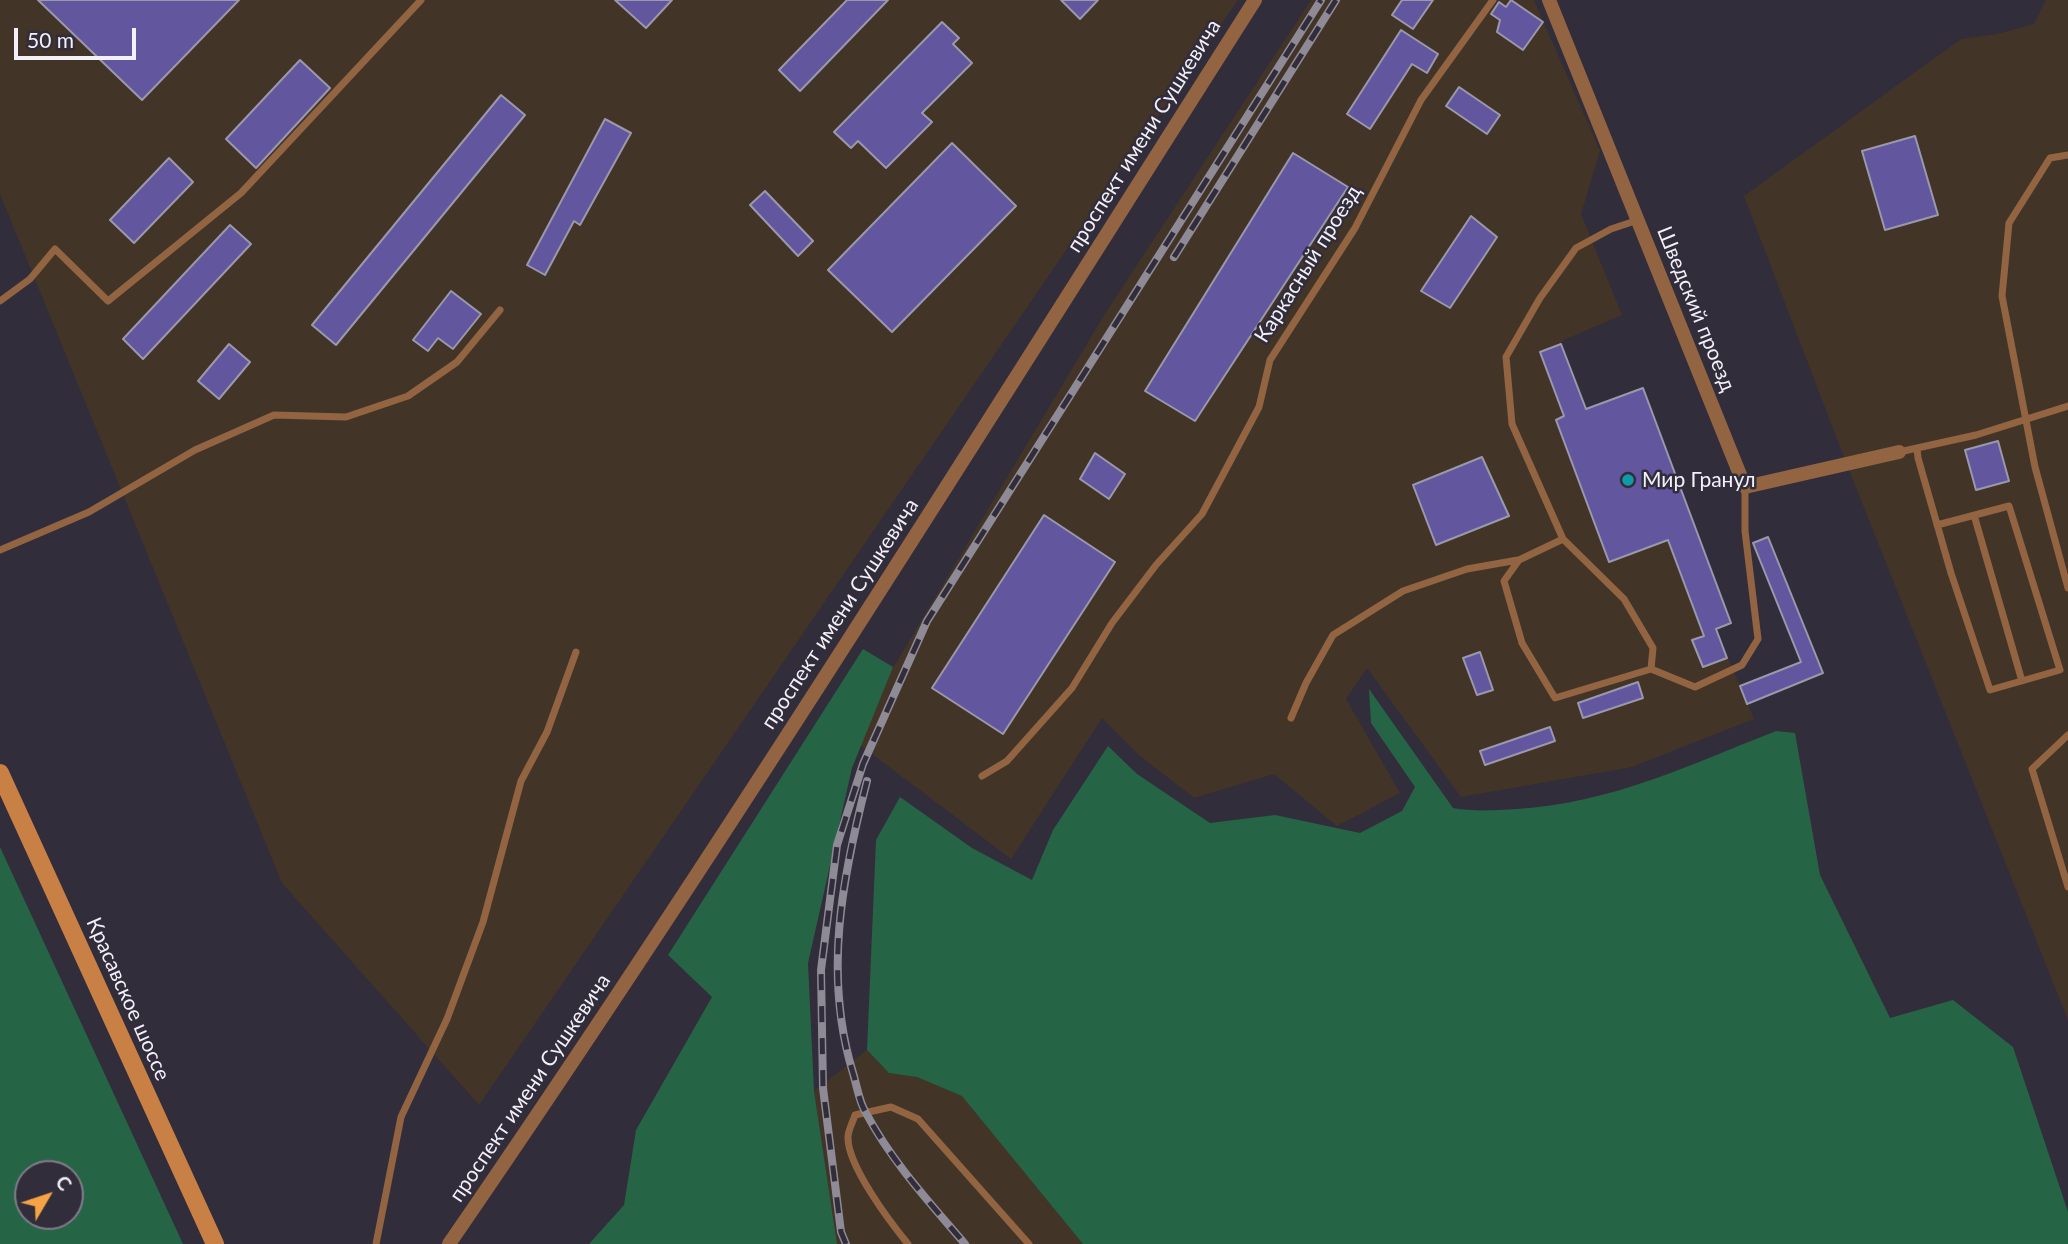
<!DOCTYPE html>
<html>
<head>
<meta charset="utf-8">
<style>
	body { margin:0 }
	#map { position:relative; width:2068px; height:1244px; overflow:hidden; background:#322d3b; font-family:Lato,sans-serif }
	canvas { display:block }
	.north { position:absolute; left:14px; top:1160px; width:70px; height:70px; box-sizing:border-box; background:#322d3b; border:2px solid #7f7b87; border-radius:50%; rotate:51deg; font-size:19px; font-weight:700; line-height:28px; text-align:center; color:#f3f0f9 }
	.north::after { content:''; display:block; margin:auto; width:24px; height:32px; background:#f5a345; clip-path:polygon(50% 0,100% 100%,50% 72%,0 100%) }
	.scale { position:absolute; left:14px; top:28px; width:122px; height:32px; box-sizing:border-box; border:4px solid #f3f0f9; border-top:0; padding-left:9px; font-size:21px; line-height:24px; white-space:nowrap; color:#f3f0f9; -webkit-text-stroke:5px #322d3b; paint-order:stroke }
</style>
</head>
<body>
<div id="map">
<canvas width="2068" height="1244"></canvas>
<div class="north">С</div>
<div class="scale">50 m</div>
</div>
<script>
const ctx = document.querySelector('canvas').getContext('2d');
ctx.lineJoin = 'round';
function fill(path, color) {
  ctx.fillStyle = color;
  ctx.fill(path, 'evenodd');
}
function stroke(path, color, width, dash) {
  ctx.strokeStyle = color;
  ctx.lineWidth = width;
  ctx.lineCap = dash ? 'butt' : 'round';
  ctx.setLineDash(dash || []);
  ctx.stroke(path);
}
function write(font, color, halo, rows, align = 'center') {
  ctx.font = font + ' Lato,sans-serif';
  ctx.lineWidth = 5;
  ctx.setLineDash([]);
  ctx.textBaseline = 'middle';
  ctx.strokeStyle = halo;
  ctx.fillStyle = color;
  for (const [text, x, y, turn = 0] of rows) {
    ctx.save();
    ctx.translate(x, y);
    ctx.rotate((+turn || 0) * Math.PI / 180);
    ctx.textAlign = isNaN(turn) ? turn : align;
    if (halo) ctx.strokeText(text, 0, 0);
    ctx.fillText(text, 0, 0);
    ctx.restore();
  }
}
const industrial = new Path2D(`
	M0,0H1238L479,1105L282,883L0,194Z
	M1311,0H1534L1600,151L1581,214L1622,315L1562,341L1561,344L1586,409L1643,388L1731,623L1716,629L1754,719L1632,767L1461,797L1367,668L1346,699L1400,793L1337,826L1274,774L1194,798L1139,755L1102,718L1011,859L851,738L1106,312Z
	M2046,0H2068V1020L1847,465L1744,196L1961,39L1997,34L2034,24Z
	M867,1050L889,1073L917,1077L962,1095L1083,1244H837L814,1091Z`);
const green = new Path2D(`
	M863,649L893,667L852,768L808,963L814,1091L837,1244H589L624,1205L636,1130L712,997L668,955Z
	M1369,689L1453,808C1475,812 1495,810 1517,809C1612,803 1689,765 1776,731L1795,733L1820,875L1890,1018L1953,1000L2013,1047L2068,1212V1244H1083L962,1096L917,1077L889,1073L867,1050L876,840L900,797L972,848L1032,880L1053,830L1108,746L1137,774L1210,823L1275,815L1360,833L1402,811L1415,787L1371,723Z
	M0,847L183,1244H0ZM28,1174H70V1216H28Z`);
const building = new Path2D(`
	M38,0H239L142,100Z
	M615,0H672L646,28Z
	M847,0H888L800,91L779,70Z
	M1061,0H1098L1080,19Z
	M1402,0H1433L1413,29L1392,15Z
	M1511,0L1543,22L1523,50L1497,32L1500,20L1491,14L1499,2L1506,7Z
	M942,22L959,38L953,44L972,63L922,113L932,122L886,168L858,141L851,148L834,132Z
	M1401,30L1438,54L1427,73L1412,64L1370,129L1347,114Z
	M300,60L330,88L256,168L226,139Z
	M1459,87L1500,115L1487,134L1446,106Z
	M501,95L525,115L336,345L312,325Z
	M605,119L631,133L580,225L574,221L545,275L527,265Z
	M1915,136L1938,215L1885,230L1862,151Z
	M952,143L1016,206L892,332L828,270Z
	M1293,153L1348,187L1195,421L1145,391Z
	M169,158L193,182L134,243L110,220Z
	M765,191L813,241L798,256L750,205Z
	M1471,216L1497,237L1450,308L1421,291Z
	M230,225L251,244L143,359L123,339Z
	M451,291L481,314L453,349L438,338L428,351L413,340Z
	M229,344L250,362L219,399L198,381Z
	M1561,344L1586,409L1643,388L1731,623L1716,629L1727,658L1703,667L1692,640L1704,636L1668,540L1609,562L1556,420L1564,416L1540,352Z
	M1998,441L2009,481L1976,490L1965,450Z
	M1095,453L1125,474L1109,499L1080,479Z
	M1482,457L1509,516L1436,545L1413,485Z
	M1044,515L1115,562L1003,734L932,688Z
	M1768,537L1823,673L1747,704L1740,686L1801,662L1753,543Z
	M1480,652L1493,690L1477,695L1463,658Z
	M1638,682L1643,698L1583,718L1578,703Z
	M1550,727L1555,741L1485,765L1480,751Z`);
const lane = new Path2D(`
	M2068,155L2050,158L2009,223L2002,296L2035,467L2068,588
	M1638,220L1611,229L1576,248L1540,298L1506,357L1512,424L1563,539L1519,560L1504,581L1522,643L1555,698L1651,669L1695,687L1742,665L1758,639L1745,531V487
	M0,301L30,279L55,249L108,301L241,193L421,0
	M1917,448L1918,458L1951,573L1990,690L2060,670L2009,506L1937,525
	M1899,452L1976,435L2068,406
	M1974,515L2022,681
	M1563,539L1624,599L1653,648L1651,669
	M0,550L89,512L195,450L274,415L346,417L408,396L457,362L500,310
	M1291,718L1306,683L1333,635L1403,591L1467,569L1518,560
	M2068,735L2032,769L2068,887
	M982,776L1007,761L1072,688L1112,623L1156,565L1202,514L1259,407L1270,360L1355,228L1421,100L1493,0
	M376,1244L401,1117L447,1019L483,922L521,781L547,732L576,652
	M908,1244C890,1222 847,1165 848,1137C848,1130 853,1122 855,1115L891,1107L918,1119L1029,1244`);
const street = new Path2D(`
	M1549,0L1745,487L1899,452
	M449,1244C729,837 990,417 1255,0`);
const secondary = new Path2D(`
	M0,773L215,1244`);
const rail = new Path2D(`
	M1174,257L1336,0
	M867,781C842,878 823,975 853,1073C857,1086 859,1102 866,1113C892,1162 930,1203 965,1244
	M846,1244L841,1232L823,1088L821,970L837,845L863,764L927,621L1321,0`);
const markers = [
	[1628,480,7,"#0f9aa8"]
];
const streetNames = [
	["проспект имени Сушкевича",1144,136,-58],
	["Каркасный проезд",1308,264,-58],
	["Шведский проезд",1696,309,68],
	["проспект имени Сушкевича",840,614,-57],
	["Красавское шоссе",128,999,66],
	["проспект имени Сушкевича",530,1088,-56]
];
const poiNames = [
	["Мир Гранул",1642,480]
];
fill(industrial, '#433428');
fill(green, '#266446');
fill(building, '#62569e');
stroke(building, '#9a99ab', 2);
stroke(lane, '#926441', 7);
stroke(street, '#926441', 14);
stroke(secondary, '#c98045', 18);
stroke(rail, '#8e8a96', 8);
stroke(rail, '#322d3b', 5, [16]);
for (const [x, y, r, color] of markers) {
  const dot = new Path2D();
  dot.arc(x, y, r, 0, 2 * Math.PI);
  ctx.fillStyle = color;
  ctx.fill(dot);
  stroke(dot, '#322d3b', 2.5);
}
write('21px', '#f3f0f9', '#322d3b', streetNames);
write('21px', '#f3f0f9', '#322d3b', poiNames, 'left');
</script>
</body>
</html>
